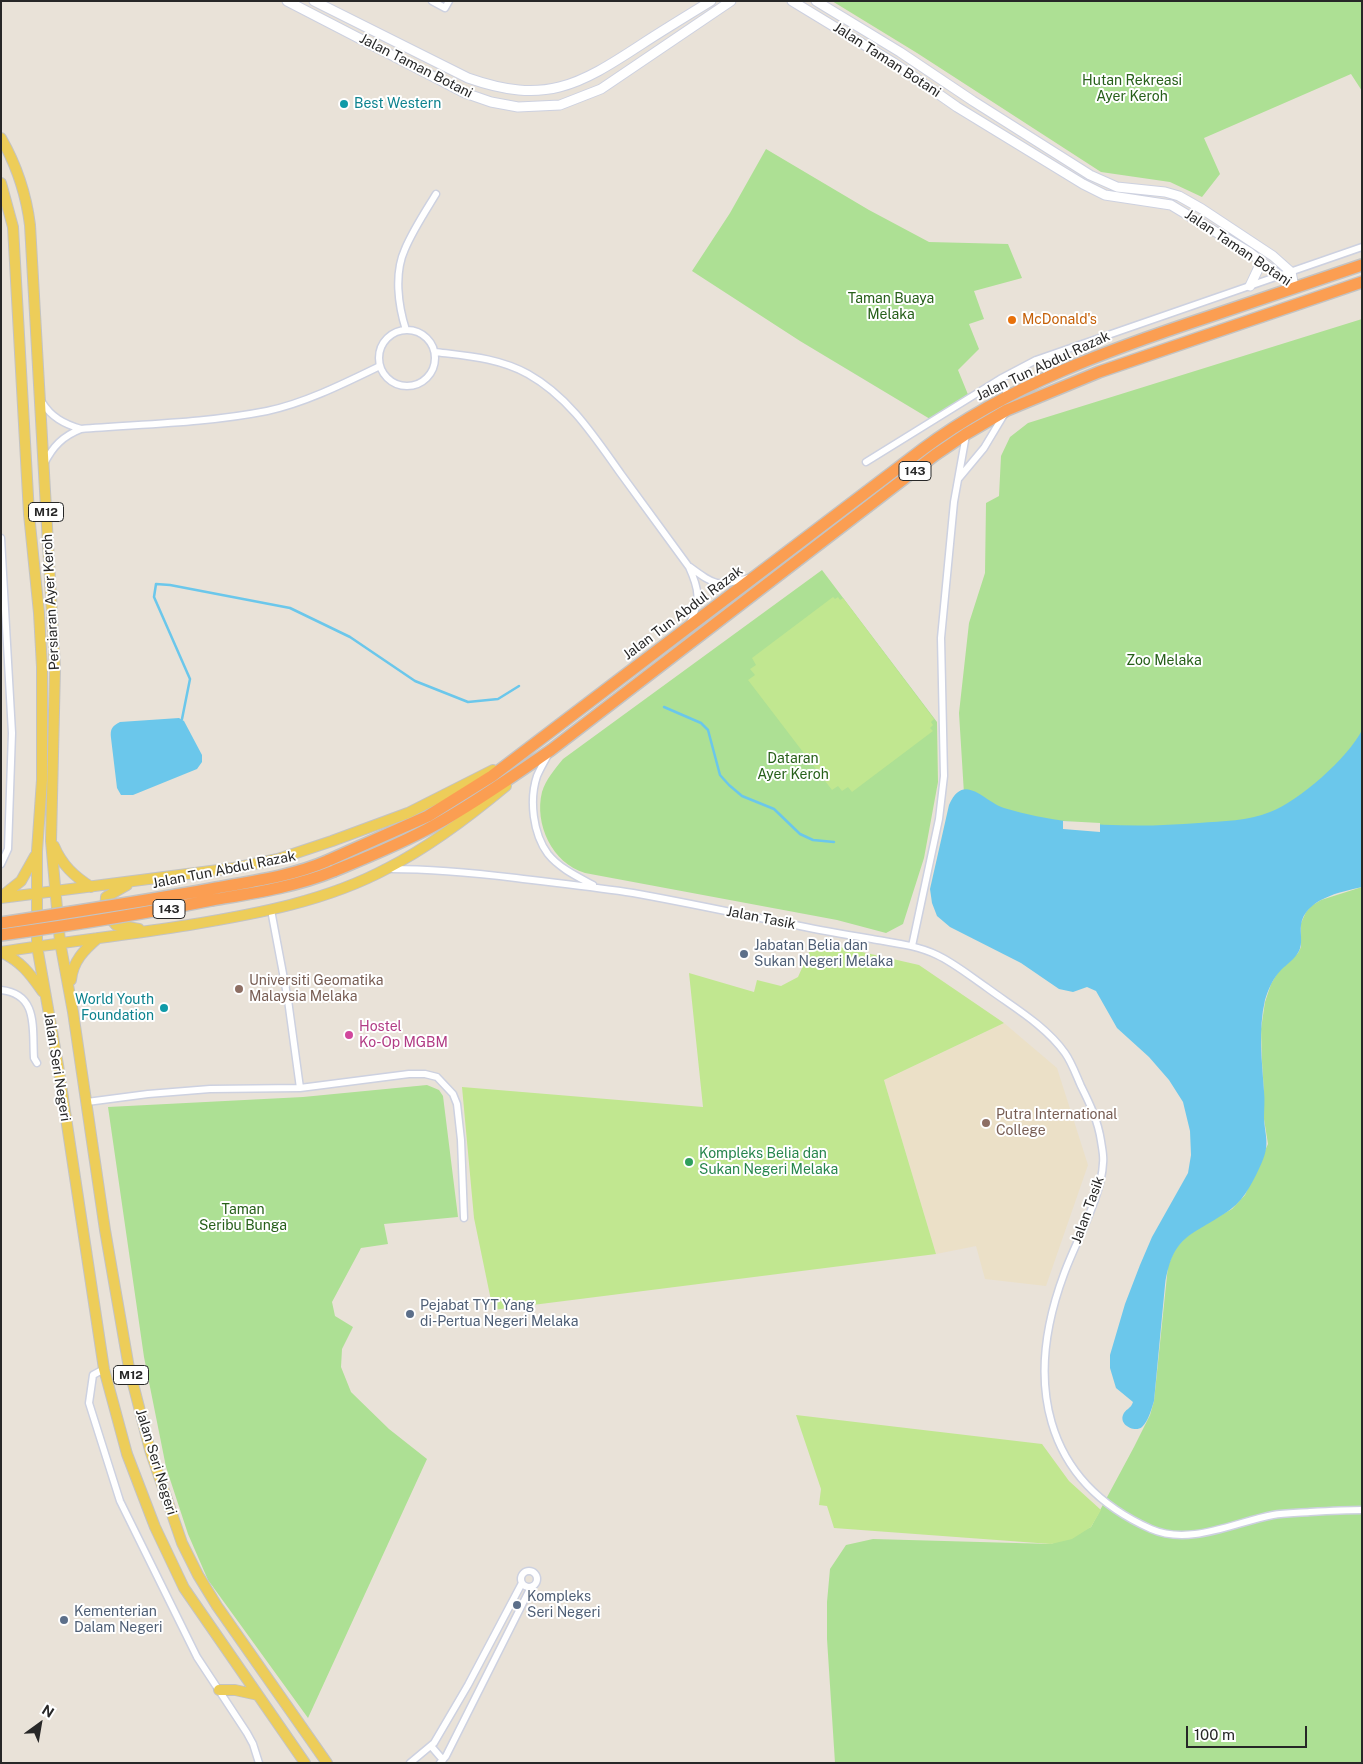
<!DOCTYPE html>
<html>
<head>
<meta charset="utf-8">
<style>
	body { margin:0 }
	#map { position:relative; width:1363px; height:1764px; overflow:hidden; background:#e9e2d8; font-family:"Public Sans",sans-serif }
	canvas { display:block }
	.frame { position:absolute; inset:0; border:2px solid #272727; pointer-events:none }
	.north { position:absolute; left:15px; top:1699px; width:50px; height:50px; -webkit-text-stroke:4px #fff; paint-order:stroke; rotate:32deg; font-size:14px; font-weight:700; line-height:20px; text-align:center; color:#272727 }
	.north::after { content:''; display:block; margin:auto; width:18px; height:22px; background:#272727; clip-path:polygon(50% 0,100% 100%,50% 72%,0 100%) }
	.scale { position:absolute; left:1186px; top:1726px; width:121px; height:22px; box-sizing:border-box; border:2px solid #272727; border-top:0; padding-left:6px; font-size:15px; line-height:18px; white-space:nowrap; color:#272727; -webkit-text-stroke:4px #fff; paint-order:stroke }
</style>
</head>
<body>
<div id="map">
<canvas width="1363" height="1764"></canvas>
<div class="frame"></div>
<div class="north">N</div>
<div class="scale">100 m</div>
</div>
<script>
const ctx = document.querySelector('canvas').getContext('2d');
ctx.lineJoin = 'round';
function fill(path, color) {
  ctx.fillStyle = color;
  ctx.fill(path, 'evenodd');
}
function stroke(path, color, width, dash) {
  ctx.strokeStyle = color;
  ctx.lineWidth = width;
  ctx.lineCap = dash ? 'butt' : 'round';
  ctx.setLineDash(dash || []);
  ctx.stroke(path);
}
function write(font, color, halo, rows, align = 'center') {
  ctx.font = font + ' "Public Sans",sans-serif';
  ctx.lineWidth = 4;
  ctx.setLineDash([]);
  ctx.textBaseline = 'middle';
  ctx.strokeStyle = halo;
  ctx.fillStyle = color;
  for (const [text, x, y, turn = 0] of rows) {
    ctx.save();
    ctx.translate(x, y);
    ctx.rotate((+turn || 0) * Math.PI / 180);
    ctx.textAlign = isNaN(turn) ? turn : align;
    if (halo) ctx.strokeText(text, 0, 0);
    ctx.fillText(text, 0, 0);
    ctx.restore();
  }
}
const education = new Path2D(`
	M1004,1023L1057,1068L1088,1165L1046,1286L985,1279L976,1246L936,1254L884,1080Z`);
const green = new Path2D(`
	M832,1H1362V91L1351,74L1204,138L1220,174L1202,197L1170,182L1101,172L917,53Z
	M766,149L869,210L929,242L1008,244L1022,278L974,291L984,319L969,324L979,349L958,370L969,397L930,419L800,341L692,271L730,213Z
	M1362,319V794L1245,875L966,826L959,713L969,623L985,573L986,503L999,496L1001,456L1010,437L1028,423Z
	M822,570L937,722L938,782L924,858L903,924L886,933L837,920L585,873C552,863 534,824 542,792C546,779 555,769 563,759Z
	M1362,887V1763H835L827,1639V1602L830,1569L846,1545L873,1539L1051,1544L1091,1527L1134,1447L1150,1415L1154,1401L1168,1266L1175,1249L1186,1237L1201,1226L1232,1209L1245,1195L1268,1144L1264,1119V1093L1262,1062L1261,1029L1265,1002L1271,984L1278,972L1298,953L1301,947V923L1306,912L1311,906L1321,900Z
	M427,1085L439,1090L443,1096L458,1217L384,1224L388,1244L361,1248L332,1302L335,1316L353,1327L342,1349L341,1367L351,1392L389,1429L427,1459L308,1718L208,1580L188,1534L166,1467L144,1357L108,1107L303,1097Z`);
const pitch = new Path2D(`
	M833,597L835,599L838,597L840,600L843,598L934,719L931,722L933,725L930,728L933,731L852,792L848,787L842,791L838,786L832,790L748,680L755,675L750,669L756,665L752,658Z
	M814,941L919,965L1004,1023L884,1080L936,1254L493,1310L474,1218L462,1087L703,1107L689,973L754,992L757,980L781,986L798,977Z
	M796,1415L1042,1444L1069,1481L1101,1510L1091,1527L1072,1539L1051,1544L834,1528L827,1506L819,1505L821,1489Z`);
const water = new Path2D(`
	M179,718L184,721L202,755V762L197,769L133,795H121L117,788L111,738C110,729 112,726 120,722Z
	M1362,730V887C1340,892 1305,899 1301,925C1300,934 1303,943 1299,951C1295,959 1287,964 1281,970C1273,978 1268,990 1265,1000C1258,1030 1262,1061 1264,1091C1265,1100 1264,1109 1264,1118C1265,1136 1270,1144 1262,1162C1255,1178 1245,1199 1231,1209C1194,1236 1173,1232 1165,1285L1154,1401C1151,1410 1149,1420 1142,1427C1135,1433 1119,1425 1123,1415C1125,1409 1131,1409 1133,1402L1116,1388L1110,1368V1355L1125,1304L1140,1265L1152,1237L1188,1173L1191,1155L1190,1131L1183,1102L1169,1080L1149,1057L1117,1028L1096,991L1087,987L1073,992L1059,989L1021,963L950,927L937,916L932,903L930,889L949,805C964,771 984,802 1004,808C1067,827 1135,828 1199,823C1223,821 1248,821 1270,812C1298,802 1349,757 1362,730Z`);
const pier = new Path2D(`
	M1063,821L1100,823V832L1063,829Z`);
const stream = new Path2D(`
	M664,707L701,723L708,730L720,775L729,785L742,796L774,809L800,834L813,840L834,842
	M182,719L190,679L154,597L156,584L170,585L290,608L350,637L415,681L468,702L498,699L519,686`);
const street = new Path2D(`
	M432,1L445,8L449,1
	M379 358a28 28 0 1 1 56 0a28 28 0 1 1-56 0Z
	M406,330C398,305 394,273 405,249C413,230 425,212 436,194
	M435,352C468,356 499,358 528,374C569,397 594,436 621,474C644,505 666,536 689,567C699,589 701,600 690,623
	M1000,379L1008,396
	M42,402C51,417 64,424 81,429
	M866,462L1000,379L1036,360L1362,247
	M44,464C53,446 63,436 81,429C143,424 206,423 267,411C305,403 345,383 380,366
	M959,478L984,448L1005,413
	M1,538L12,733L8,849L1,864
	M690,567C717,587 717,586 749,578
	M548,755C544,762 540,769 537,776C529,800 533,834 548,854C559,868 578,877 593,885
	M391,869C433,869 474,873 516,878C555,883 594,887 633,893C689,903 744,915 800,926C824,931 848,935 872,939C894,943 916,945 937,955C954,963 970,976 986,987C1013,1007 1045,1025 1065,1053C1072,1063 1076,1075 1081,1086C1090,1104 1098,1121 1101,1141C1102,1148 1104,1156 1103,1163C1102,1196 1075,1243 1064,1274C1025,1379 1041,1480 1151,1529C1190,1546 1235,1522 1273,1515C1285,1513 1298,1513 1310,1512C1327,1511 1345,1510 1362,1510
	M271,910L288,1000L300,1088
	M912,946L939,819L944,776L941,638L954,502L966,435
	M1,990C39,994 32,1029 34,1058L37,1063
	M87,1102L148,1094L210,1089L300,1088L409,1074H425L437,1077L453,1094L457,1104L461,1140L464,1218
	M104,1369L93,1375L89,1403L120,1501L197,1657L247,1733L253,1744L259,1763
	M521 1579a8 8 0 1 1 16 0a8 8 0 1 1-16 0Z
	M431,1746L443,1760
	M410,1763L434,1743L468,1685L522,1583
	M440,1763L446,1756L531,1587`);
const secondary = new Path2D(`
	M287,1L465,93L491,102L518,107L560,105L601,89L731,1
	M314,1L468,78C545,105 578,86 642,44C665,29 688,15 711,1
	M792,1L894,63L957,107L1083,184L1105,195L1171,205L1249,252L1294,287
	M816,1L900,52L973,101L1090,175L1117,187L1165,192L1179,196L1202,209L1273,256L1291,272L1294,287
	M1250,286L1258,269L1260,260`);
const primary = new Path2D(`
	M1,138C17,166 26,193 30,225L55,668L51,841L60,942L73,1012L105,1230L129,1368L150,1450L182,1543L198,1575L217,1606L327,1763
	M1,183L13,227L29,514L39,613L42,667V780L37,851V946L58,1065L104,1369L127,1454L155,1527L184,1588L305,1763
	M54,846C62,865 74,876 91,887
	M127,885L106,897L105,912L116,925L139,929
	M2,896L21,881L35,856
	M1,898L234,868L278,859L332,841L408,813L493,770
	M1,952C64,942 126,935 189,925C256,914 327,901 388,868C431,846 470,816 506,786
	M1,952C22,962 30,974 43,992
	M71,980C73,961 84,950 98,938
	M219,1690H235L258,1695`);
const highway = new Path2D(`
	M327,861L428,816L492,776L923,449C1009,385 1111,349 1211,316C1261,299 1311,282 1362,265
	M334,871C368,857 403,843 435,825C475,803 513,776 551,750L935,455L966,434L1007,410L1099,372L1362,282`);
const highwayBridge = new Path2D(`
	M1,923C73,912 145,901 216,888C254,881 292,876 327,861
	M1,935C72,925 142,914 212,900C253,893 295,887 334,871`);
const markers = [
	[344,104,5,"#0f9aa8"],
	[1012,320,5,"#e8710a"],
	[744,954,5,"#5c6f8a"],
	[239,989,5,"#8d6e63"],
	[164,1008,5,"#0f9aa8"],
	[349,1035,5,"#d1479c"],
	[986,1123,5,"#8d6e63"],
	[689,1162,5,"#2e9e5b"],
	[410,1314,5,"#5c6f8a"],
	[517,1605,5,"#5c6f8a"],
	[64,1620,5,"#5c6f8a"]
];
const shields = [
	[915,471,32],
	[46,512,35],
	[169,909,32],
	[131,1375,35]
];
const shieldNames = [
	["143",915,471],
	["M12",46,512],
	["143",169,909],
	["M12",131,1375]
];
const streetNames = [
	["Jalan Taman Botani",887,60,33],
	["Jalan Taman Botani",416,66,27],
	["Jalan Taman Botani",1238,248,34],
	["Jalan Tun Abdul Razak",1043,366,-25],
	["Persiaran Ayer Keroh",51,602,-93],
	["Jalan Tun Abdul Razak",683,613,-37],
	["Jalan Tun Abdul Razak",224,870,-11],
	["Jalan Tasik",761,918,11],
	["Jalan Seri Negeri",57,1067,81],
	["Jalan Tasik",1088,1210,-70],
	["Jalan Seri Negeri",156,1462,73]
];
const parkNames = [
	["Hutan Rekreasi",1132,81],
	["Ayer Keroh",1132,97],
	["Taman Buaya",891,299],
	["Melaka",891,315],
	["Zoo Melaka",1164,661],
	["Dataran",793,759],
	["Ayer Keroh",793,775],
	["Taman",243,1210],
	["Seribu Bunga",243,1226]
];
const cultureNames = [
	["Best Western",354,104],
	["World Youth",154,1000,"right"],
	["Foundation",154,1016,"right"]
];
const foodNames = [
	["McDonald's",1022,320]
];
const serviceNames = [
	["Jabatan Belia dan",754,946],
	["Sukan Negeri Melaka",754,962],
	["Pejabat TYT Yang",420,1306],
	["di-Pertua Negeri Melaka",420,1322],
	["Kompleks",527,1597],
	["Seri Negeri",527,1613],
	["Kementerian",74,1612],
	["Dalam Negeri",74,1628]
];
const educationNames = [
	["Universiti Geomatika",249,981],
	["Malaysia Melaka",249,997],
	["Putra International",996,1115],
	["College",996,1131]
];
const hotelNames = [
	["Hostel",359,1027],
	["Ko-Op MGBM",359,1043]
];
const leisureNames = [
	["Kompleks Belia dan",699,1154],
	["Sukan Negeri Melaka",699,1170]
];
fill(education, '#ebe0c7');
fill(green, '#ade094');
fill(pitch, '#c1e790');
fill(water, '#6bc7eb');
fill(pier, '#e9e2d8');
stroke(stream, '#6bc7eb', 2.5);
stroke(street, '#cdd1e0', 9);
stroke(secondary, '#cdd1e0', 11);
stroke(primary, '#c3c3c3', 12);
stroke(highway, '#c3c3c3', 14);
stroke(street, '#fff', 6);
stroke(secondary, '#fff', 9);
stroke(primary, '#edcd59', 10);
stroke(highway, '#fb9e52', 11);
stroke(highwayBridge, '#c3c3c3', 14, []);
stroke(highwayBridge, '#fb9e52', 11);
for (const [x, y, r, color] of markers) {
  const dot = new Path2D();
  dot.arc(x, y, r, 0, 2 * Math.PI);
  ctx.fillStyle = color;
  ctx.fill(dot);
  stroke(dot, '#fff', 2);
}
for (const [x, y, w] of shields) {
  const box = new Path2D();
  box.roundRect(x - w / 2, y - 9.5, w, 19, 4);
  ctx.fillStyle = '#fff';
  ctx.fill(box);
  stroke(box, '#272727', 1);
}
write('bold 12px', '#272727', null, shieldNames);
write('14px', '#272727', '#fff', streetNames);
write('14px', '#27601a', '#fff', parkNames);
write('14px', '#0d838f', '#fff', cultureNames, 'left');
write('14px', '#c56008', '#fff', foodNames, 'left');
write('14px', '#4e5e75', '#fff', serviceNames, 'left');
write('14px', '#785e54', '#fff', educationNames, 'left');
write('14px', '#b23c85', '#fff', hotelNames, 'left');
write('14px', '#27864d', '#fff', leisureNames, 'left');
</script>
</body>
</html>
